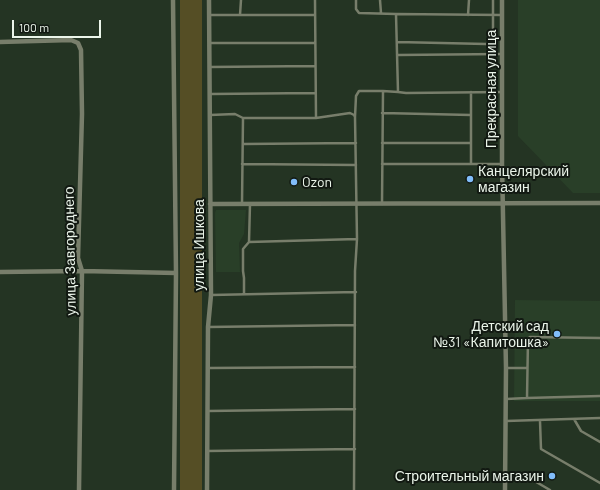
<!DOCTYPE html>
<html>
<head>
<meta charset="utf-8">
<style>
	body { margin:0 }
	#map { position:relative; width:600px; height:490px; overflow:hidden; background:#243423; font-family:Barlow,sans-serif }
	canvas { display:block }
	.scale { position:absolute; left:12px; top:20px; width:89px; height:18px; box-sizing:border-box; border:2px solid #ebf5ea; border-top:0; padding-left:5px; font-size:12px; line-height:14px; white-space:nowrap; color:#ebf5ea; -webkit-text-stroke:3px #121912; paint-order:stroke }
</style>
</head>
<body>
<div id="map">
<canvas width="600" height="490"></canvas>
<div class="scale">100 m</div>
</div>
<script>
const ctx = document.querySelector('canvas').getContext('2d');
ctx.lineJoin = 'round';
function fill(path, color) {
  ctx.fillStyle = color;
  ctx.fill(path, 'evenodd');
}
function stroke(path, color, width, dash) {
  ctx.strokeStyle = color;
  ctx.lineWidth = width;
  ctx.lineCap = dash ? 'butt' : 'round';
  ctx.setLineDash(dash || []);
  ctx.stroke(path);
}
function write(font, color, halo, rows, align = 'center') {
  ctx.font = font + ' Barlow,sans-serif';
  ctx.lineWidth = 4;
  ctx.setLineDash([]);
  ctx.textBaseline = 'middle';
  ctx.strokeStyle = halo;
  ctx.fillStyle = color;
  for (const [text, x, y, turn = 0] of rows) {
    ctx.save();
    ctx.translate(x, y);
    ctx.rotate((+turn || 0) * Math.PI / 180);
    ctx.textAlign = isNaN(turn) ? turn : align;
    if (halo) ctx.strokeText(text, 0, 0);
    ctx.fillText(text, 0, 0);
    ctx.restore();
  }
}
const built = new Path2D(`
	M518,0H600V193H573L518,136Z
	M216,210H246L244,234L239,243L240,272H216L215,213Z
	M515,300L600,301V401H514Z`);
const green = new Path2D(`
	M180,0H202V490H180Z`);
const lane = new Path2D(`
	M315,0L316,117
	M356,0V9L359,13L396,14L502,15
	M380,0L381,13
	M396,14L398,92L406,93L502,92
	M210,15H315
	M240,15L241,0
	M468,15L469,0
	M397,42L486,44L490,43L493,39V0
	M209,43H314
	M398,55L502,54
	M209,67L315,66
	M471,92V164
	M210,94L315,93
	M382,113L471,115
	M210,115L235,114L243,118H316L350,113L354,115L355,117L357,239L249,242
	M355,117L356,96L359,91H383
	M382,143H471
	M243,144L356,143
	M242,164L356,165
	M382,164H502
	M242,204L243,118
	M382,204L383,91L398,92
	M244,294V278L243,271V249L249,242L250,204
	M211,295L356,292
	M208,327L355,325
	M600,338L530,337L528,339L527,398L600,396
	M208,368L355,367
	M507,368H526
	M506,399L527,398
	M208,411L355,409
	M574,419L581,431L600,442
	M506,421L600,418
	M540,421L541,449L600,483
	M207,451L355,449
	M506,475L526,476L550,490
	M354,490L355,271L357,239`);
const street = new Path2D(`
	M173,0L176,273L174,490
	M502,0V164L506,368L505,490
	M0,42L71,40L78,43L81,50L82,114L78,258L82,271L79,490
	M210,204L600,203
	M0,272L82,271L176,273
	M207,490L208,327L211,295L209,0`);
const markers = [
	[470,179,4,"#81bdfa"],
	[294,182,4,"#81bdfa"],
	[557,334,4,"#81bdfa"],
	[552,476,4,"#81bdfa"]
];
const streetNames = [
	["Прекрасная улица",491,89,-90],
	["улица Ишкова",199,245,-90],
	["улица Завгороднего",70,251,-91]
];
const poiNames = [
	["Канцелярский",478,171],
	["магазин",478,187],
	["Ozon",302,182],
	["Детский сад",549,326,"right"],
	["№31 «Капитошка»",549,342,"right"],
	["Строительный магазин",544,476,"right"]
];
fill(built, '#293f28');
fill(green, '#554e25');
stroke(lane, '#787e6b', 2.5);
stroke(street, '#787e6b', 4.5);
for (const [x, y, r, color] of markers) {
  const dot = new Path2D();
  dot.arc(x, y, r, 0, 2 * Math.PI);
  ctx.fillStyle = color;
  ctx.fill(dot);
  stroke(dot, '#121912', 1.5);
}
write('14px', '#ebf5ea', '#121912', streetNames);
write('14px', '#ebf5ea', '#121912', poiNames, 'left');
</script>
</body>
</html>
